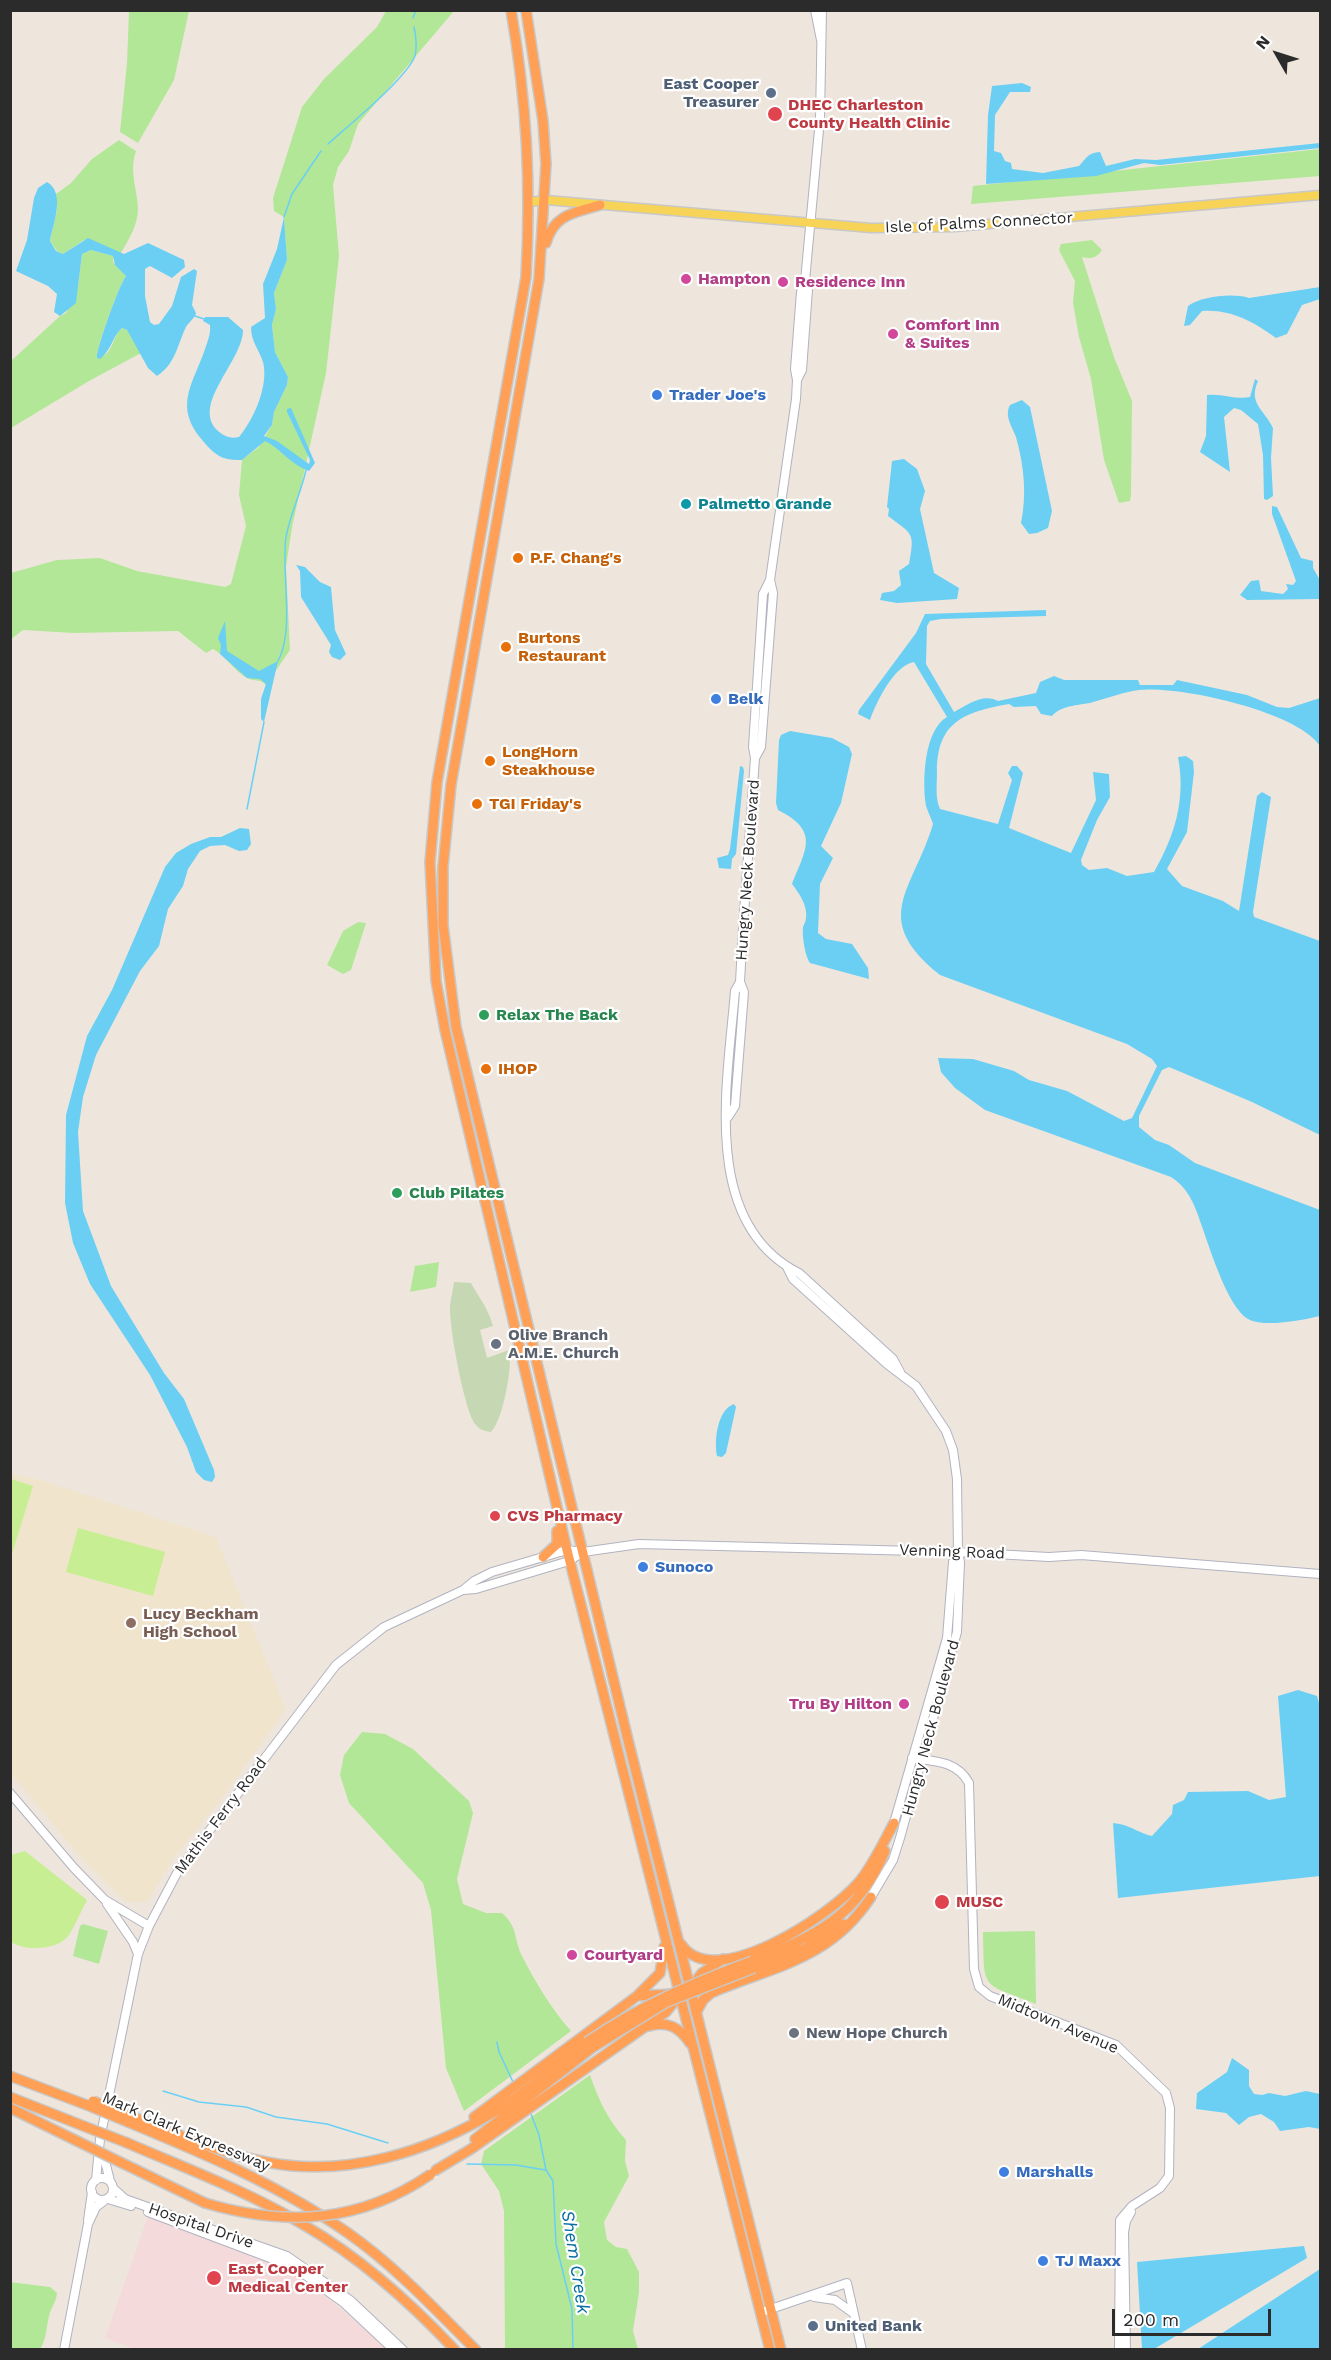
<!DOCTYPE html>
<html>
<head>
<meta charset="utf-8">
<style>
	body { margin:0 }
	#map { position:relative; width:1331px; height:2360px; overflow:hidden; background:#eee6dd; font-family:"Work Sans",sans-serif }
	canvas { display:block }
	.frame { position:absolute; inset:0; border:12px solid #2b2b2b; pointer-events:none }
	.north { position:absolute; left:1247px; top:24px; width:60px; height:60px; -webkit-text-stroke:4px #fff; paint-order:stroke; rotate:309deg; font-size:16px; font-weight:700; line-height:24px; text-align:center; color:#2b2b2b }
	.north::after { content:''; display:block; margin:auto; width:21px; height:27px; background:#2b2b2b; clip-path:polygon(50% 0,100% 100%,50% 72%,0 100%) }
	.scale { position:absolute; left:1112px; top:2309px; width:159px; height:27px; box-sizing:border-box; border:3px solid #2b2b2b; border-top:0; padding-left:8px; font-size:18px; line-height:21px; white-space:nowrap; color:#2b2b2b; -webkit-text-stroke:4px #fff; paint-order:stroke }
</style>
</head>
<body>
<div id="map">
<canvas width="1331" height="2360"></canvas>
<div class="frame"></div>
<div class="north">N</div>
<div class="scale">200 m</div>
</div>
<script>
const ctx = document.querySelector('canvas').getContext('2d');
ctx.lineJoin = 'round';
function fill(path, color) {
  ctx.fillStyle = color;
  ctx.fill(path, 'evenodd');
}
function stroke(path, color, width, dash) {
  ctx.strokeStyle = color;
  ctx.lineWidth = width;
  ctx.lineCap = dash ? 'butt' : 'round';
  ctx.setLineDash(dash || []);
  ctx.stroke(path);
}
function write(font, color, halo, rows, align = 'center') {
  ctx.font = font + ' "Work Sans",sans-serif';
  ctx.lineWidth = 4.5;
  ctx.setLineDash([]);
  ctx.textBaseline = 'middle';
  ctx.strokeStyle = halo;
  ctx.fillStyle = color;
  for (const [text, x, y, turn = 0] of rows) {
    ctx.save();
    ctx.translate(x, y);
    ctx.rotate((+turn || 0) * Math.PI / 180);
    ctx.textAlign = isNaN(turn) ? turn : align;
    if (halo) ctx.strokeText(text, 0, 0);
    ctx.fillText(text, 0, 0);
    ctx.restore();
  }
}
const education = new Path2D(`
	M10,1473L47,1482L216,1537L286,1709L220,1801L175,1856L147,1902H126L84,1861L11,1774Z`);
const medical = new Path2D(`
	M148,2216L289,2269L314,2286L388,2349L138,2350L105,2338Z`);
const green = new Path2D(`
	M129,11H189L174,80L138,143L120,132L127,63Z
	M386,11H454L358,124L349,151L338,167L333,185L339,256L326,373L292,527L286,567L290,650L266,685C259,678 255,682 247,678C234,671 226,656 213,649L206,653L178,631L73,633L23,630L11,639V573L57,560L100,558L137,571L225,587L231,584L246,526L239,495L242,460L259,447L272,425L274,412L287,385L288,377L275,352L272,325L276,309L274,293L287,260L284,217L274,211L273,198L302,107L324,79L377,27Z
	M119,140L136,151C129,171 137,188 138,208C138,225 129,239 121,253L84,240L63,254L57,251L50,241L57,210L56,194L71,183L92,159Z
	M1320,149V176L971,204L973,186Z
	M1092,240L1102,250C1096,259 1090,259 1082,257L1114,357L1132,401L1131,495L1130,501L1119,503L1104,460L1091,379L1079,337L1073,303L1075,281L1059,250L1061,244Z
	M91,250L113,256V262L126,276C120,283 96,348 97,358C114,355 111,338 122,328L127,330L141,353L89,381L11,428V361L60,316L66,313L78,287L82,254Z
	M358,922L366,923L351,970L343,974L327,965L343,931Z
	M439,1262L436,1287L410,1292L415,1266Z
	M362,1732L385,1734L413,1749L469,1801L473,1813L457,1879L463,1904L486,1913H502C519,1928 513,1939 523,1958C536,1983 552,2010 571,2031L464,2111L446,2068L431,1910L423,1883L349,1803L340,1775L344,1755Z
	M83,1924L108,1931L99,1964L73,1956L80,1926Z
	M1035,1931L1036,2004C981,1982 984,1992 983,1932Z
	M590,2075C599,2101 608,2120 626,2140L625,2161L629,2176L604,2222L607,2240L616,2247L627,2249L639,2272V2292L633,2331L638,2349H505L504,2211L499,2191L481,2164L484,2151Z
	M10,2282L50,2287L57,2293C56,2303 51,2307 49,2316C46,2328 47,2339 40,2349H11Z`);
const cemetery = new Path2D(`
	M454,1282L471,1283C480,1299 488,1308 493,1326L480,1330L487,1358L509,1350C513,1366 503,1420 491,1432C484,1431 480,1430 475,1424C464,1408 449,1327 450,1306C451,1298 453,1290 454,1282Z`);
const pitch = new Path2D(`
	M11,1479L33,1486L11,1557L10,1479Z
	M78,1528L165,1552L153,1596L66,1572Z
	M25,1851L87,1900C81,1911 76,1924 69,1935C57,1951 25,1951 11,1942V1855Z`);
const water = new Path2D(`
	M1022,83L1031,87L1030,92H1010L995,115L994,151L1001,153L1005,161L1011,163L1012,169L1043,173L1079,166C1087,158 1087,153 1100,152L1106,166L1135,159L1156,160L1320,143V148L1160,165L1144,163L1096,176L986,184L988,115L992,86Z
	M47,182C66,193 53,224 50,241L56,251L63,254L88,238L124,254L148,243L184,260L185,267L172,278L150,266L145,269V296L150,322L154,325L159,324L172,306L181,277L194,269L197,271L192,305L196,313C194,320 188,322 185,329C177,347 175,364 157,376L148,368L127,330L122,328C112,337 113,348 100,359L97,358C96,349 120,283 126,276L115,265L113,256L91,250L82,254L76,303L60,316L54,312L57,294L48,286L16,271L27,240L34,198L38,188Z
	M284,217L287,260L274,293L276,309L272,325L275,352L288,377L287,385L274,412L272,425L264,436L277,441L309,464L310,460L287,412V409L291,408L315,463L309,471C291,465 280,448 265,441L242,460C224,461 215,456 203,441C174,408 191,387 204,352C207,343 211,334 210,325L203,321L205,317H228L243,330C243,361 190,405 218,431C225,437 231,439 239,437C254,419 269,385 263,362C259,349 251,342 251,327L265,318L263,284L277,249Z
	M1320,287V299L1302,305L1287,334L1276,338C1254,322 1231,309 1202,311L1190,325L1184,326L1188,306C1202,296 1233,293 1249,298Z
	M1255,379L1258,381C1248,404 1264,409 1273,428L1271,458L1273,496L1267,500L1264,499L1263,455L1258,424L1241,410L1234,408L1224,417L1230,472L1200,452L1206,436L1207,395C1222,393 1235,400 1250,397Z
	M1022,400L1030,407L1052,511L1048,528L1037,533L1029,534L1021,523C1027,494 1024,466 1016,437C1012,426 1004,416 1010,405Z
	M904,459L917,469L925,491L920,509L934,573L959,588L957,599L897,603L880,600L882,593L894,591L901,585L899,571L909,564C915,532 913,535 888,516L889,509L887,507L892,461Z
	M1272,506L1277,507L1301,558L1313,561V568L1320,580V599L1247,600L1240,595L1251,581L1259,580L1261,591L1283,594L1288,589L1286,584L1293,585L1296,581L1272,514Z
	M296,565L305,567L320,582L331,587L335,630L346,654L340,660L332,657L329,652L331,645L301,597L300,571Z
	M1046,610V616L941,619L930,621L927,626L926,664L954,712C968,705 982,693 998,701L1036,693L1040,682L1054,676L1064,680H1138L1140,685H1173L1177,680L1247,695L1277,707L1289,708L1320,698V746C1299,712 1179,685 1139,690C1127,691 1104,699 1090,703C1078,705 1060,706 1052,716L1041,714L1036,706L1014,707L1009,704C964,712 937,722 937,772C937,786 935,797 940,809L998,824L1012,780L1008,773L1012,766H1017L1023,773L1009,828L1071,853L1096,800L1093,772L1109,774L1110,797L1097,820L1081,860L1082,865L1089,870L1107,868L1127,876L1154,872C1175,835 1186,799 1178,757L1186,756L1193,761L1194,772L1187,832L1167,869L1182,886L1223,901L1239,911L1257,796L1262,792L1271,797L1253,912L1254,917L1320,941V1135L1252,1102L1169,1067L1162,1070L1139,1116V1127L1155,1140L1169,1145L1195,1163L1320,1210V1316C1303,1320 1264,1328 1248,1319C1227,1307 1209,1245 1200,1221C1194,1203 1187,1187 1171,1177L985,1110L955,1088L941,1072L938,1058L973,1059L1014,1071L1029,1080L1067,1091L1124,1121L1132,1118L1157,1066L1152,1059L1127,1044L940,975C869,918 913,891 933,824C931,818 928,812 926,806C922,781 924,730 947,717L914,662C894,665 876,703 870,720L858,714L859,710L916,633L925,614Z
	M225,621L227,651L259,671L278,661L264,722L261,719V699L266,684L260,679L247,678L220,654L221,645L218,638Z
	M790,731L832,738L849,747L852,754L841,803L821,846L833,858L820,884L818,933L826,939L852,944L868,968L869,979L810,963C805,956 802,936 803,927C804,924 806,921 806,918C808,906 799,893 792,884C806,849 820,831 778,810L776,803L779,740L781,735Z
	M740,766L743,767L744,771L736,854L732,859L731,869L719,868L717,858L728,855L730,849Z
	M240,828L249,829L251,844L247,850L239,851L225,845L210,846L200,851L188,869L183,886L168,909L159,946L140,971L96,1055L83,1097L78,1132L83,1211L111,1286L164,1373L184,1399L214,1470L215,1477L212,1482L204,1480L196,1472L187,1447L150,1375L90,1284L73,1243L65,1203L66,1115L87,1036L112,990L165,867L176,853L191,844L210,837H221Z
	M734,1404L736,1407L726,1453L722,1457L717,1456C714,1441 717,1410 734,1404Z
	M1298,1690L1317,1696L1320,1707V1876L1118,1898L1113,1823C1131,1825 1136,1832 1152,1836L1172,1814L1173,1805L1184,1800L1188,1792L1248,1791L1269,1800L1286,1797L1278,1696Z
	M1232,2058L1249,2070V2086L1254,2094L1262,2095L1269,2093L1285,2096L1306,2091L1320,2094V2129L1309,2127L1280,2131L1274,2122L1261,2114L1249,2117L1239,2125L1226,2113L1196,2109L1197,2093L1227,2072Z
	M1304,2246L1307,2258L1154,2349H1142L1137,2262Z
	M1320,2269V2349H1198Z`);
const stream = new Path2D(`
	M413,18L416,10
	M328,144C348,126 406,79 415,56C417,47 416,36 414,27
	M284,217L292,194L321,151
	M195,316L204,319
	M278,661C295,629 281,574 286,537C290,514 301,493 306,470
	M247,809L264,722
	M497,2042L499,2052L513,2082
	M163,2091L199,2102L246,2107L276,2117L327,2124L388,2143
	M531,2114L539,2135L546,2170L553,2181L556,2244L572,2309L573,2350
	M467,2164L516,2165L545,2170`);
const secondary = new Path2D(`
	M815,10L821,40
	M797,380L802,370L808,290L805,281
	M755,758L761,747L773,593L770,580
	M740,982L735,991C728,1080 699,1223 799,1273L893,1359L900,1372
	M728,1117L735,1106L744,992L740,982L743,928L755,758L753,747L763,594L770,580L796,399L797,380L795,369L801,292L805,281L820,119L822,10
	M787,1267L793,1279L887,1364L916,1386L946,1431L953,1450L957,1479L958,1552L960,1562L957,1632L900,1838L893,1860L871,1897
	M463,1590L476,1589L569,1561L583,1552
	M912,1758C935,1761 957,1761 969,1783L974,1969L979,1987L990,1996L1116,2045L1166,2093L1170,2108L1169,2176L1160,2188L1132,2206L1120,2220L1119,2350
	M10,1793L74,1868L105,1900L149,1926
	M894,1823L947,1638L953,1562L958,1552
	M107,1904L133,1942L138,1954
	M103,2153L110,2181
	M91 2189a11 11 0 1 1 22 0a11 11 0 1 1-22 0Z
	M96,2180L100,2139L138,1954L149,1926L177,1873L336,1665L384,1627L463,1590L474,1581L492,1572L567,1550L583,1552L639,1544L958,1552L1049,1557L1081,1555L1320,1574
	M114,2189L125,2199L287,2256L350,2300L403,2350
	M108,2199L131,2206
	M148,2212L294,2267L344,2303L394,2350
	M88,2220L92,2192
	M814,2297L835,2300L853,2313
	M765,2311L847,2283L862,2350
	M64,2350L88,2224L96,2207L104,2201
	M1126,2350L1124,2232L1126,2221L1131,2212`);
const primary = new Path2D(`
	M530,202L546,200L871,228L955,227L1320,195`);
const highway = new Path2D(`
	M511,10C527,103 531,184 526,277L437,782L430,862L436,981L445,1030L567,1550L770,2350
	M526,10L543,121L546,164L539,279L451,785L443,867V925L456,1027L628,1740L781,2350
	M546,243C554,214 574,213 600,205
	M543,1557L557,1544V1531
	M681,1944C713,1994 831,1915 859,1882C873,1865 883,1843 894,1823
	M752,1961C815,1936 858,1917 885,1851
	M754,1968L806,1948L843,1924
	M692,1986L702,1973L723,1959
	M638,1995L660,1973L664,1947
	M696,2013L703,2000L711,1993C774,1966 830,1960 871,1897
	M649,2026C668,2021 679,2027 690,2043
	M10,2076L92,2107
	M10,2097L86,2127
	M10,2108L79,2142
	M128,2115C173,2132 218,2153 266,2162C346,2178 428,2152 496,2111C528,2091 557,2065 587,2042
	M474,2117L637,1996L672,1994
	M128,2122C205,2154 279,2185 348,2233C395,2266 435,2309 476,2350
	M475,2139L592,2048
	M125,2142C185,2168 247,2191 304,2225C361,2258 410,2302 455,2350
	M120,2162L205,2203
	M436,2170L471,2149L666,2012L679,1996`);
const highwayBridge = new Path2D(`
	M587,2042C639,2006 693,1983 752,1961
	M592,2048L667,2002L754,1968
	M93,2101L128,2115
	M92,2107L128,2122
	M86,2127L125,2142
	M79,2142L120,2162
	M205,2203C286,2227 360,2223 431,2174`);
const markers = [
	[771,93,6,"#5c6f8a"],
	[775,114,8,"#e0444e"],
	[686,279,6,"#d1479c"],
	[783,282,6,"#d1479c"],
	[893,334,6,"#d1479c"],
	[657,395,6,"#3f7fe0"],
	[686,504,6,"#0f9aa8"],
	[518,558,6,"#e8710a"],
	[506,647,6,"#e8710a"],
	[716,699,6,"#3f7fe0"],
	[490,761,6,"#e8710a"],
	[477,804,6,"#e8710a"],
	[484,1015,6,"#2e9e5b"],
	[486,1069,6,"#e8710a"],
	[397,1193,6,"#2e9e5b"],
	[496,1344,6,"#6b7280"],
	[495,1516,6,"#e0444e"],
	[643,1567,6,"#3f7fe0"],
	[131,1623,6,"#8d6e63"],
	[904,1704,6,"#d1479c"],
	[942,1902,8,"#e0444e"],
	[572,1955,6,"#d1479c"],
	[794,2033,6,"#6b7280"],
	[1004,2172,6,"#3f7fe0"],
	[1043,2261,6,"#3f7fe0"],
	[214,2278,8,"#e0444e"],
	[813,2326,6,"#5c6f8a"]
];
const serviceNames = [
	["East Cooper",759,84],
	["Treasurer",759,102],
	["United Bank",825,2326,"left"]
];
const healthNames = [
	["DHEC Charleston",788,105],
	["County Health Clinic",788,123],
	["CVS Pharmacy",507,1516],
	["MUSC",956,1902],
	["East Cooper",228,2269],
	["Medical Center",228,2287]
];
const streetNames = [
	["Isle of Palms Connector",979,223,-3],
	["Hungry Neck Boulevard",748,870,-86],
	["Venning Road",952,1552,2],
	["Hungry Neck Boulevard",931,1728,-75],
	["Mathis Ferry Road",221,1816,-53],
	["Midtown Avenue",1058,2024,23],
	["Mark Clark Expressway",186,2132,23],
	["Hospital Drive",201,2226,19]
];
const hotelNames = [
	["Hampton",698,279],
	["Residence Inn",795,282],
	["Comfort Inn",905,325],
	["& Suites",905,343],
	["Tru By Hilton",892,1704,"right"],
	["Courtyard",584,1955]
];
const shopNames = [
	["Trader Joe's",669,395],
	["Belk",728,699],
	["Sunoco",655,1567],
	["Marshalls",1016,2172],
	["TJ Maxx",1055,2261]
];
const cultureNames = [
	["Palmetto Grande",698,504]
];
const foodNames = [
	["P.F. Chang's",530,558],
	["Burtons",518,638],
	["Restaurant",518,656],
	["LongHorn",502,752],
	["Steakhouse",502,770],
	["TGI Friday's",489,804],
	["IHOP",498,1069]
];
const leisureNames = [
	["Relax The Back",496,1015],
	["Club Pilates",409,1193]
];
const worshipNames = [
	["Olive Branch",508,1335],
	["A.M.E. Church",508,1353],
	["New Hope Church",806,2033]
];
const educationNames = [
	["Lucy Beckham",143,1614],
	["High School",143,1632]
];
const waterNames = [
	["Shem Creek",575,2262,81]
];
fill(education, '#f0e4cc');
fill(medical, '#f5dadb');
fill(green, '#b2e797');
fill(cemetery, '#c5d8b3');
fill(pitch, '#c7ee92');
fill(water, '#6bcff4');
stroke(stream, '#6bcff4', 1.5);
stroke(secondary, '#b1b3c0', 10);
stroke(primary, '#c8c8c8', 11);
stroke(highway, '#c8c8c8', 12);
stroke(secondary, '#fff', 8);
stroke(primary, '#f7d358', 8);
stroke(highway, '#ffa056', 9);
stroke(highwayBridge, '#c8c8c8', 12, []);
stroke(highwayBridge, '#ffa056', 9);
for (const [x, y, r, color] of markers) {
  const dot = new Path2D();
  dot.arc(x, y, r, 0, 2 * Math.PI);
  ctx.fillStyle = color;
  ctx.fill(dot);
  stroke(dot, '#fff', 2);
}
write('bold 16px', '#4e5e75', '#fff', serviceNames, 'right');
write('bold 16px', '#be3a42', '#fff', healthNames, 'left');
write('16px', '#2b2b2b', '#fff', streetNames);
write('bold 16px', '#b23c85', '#fff', hotelNames, 'left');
write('bold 16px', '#366cbe', '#fff', shopNames, 'left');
write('bold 16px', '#0d838f', '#fff', cultureNames, 'left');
write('bold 16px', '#c56008', '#fff', foodNames, 'left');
write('bold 16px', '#27864d', '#fff', leisureNames, 'left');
write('bold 16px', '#5b616d', '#fff', worshipNames, 'left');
write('bold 16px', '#785e54', '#fff', educationNames, 'left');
write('italic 18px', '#076da3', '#fff', waterNames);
</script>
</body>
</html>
